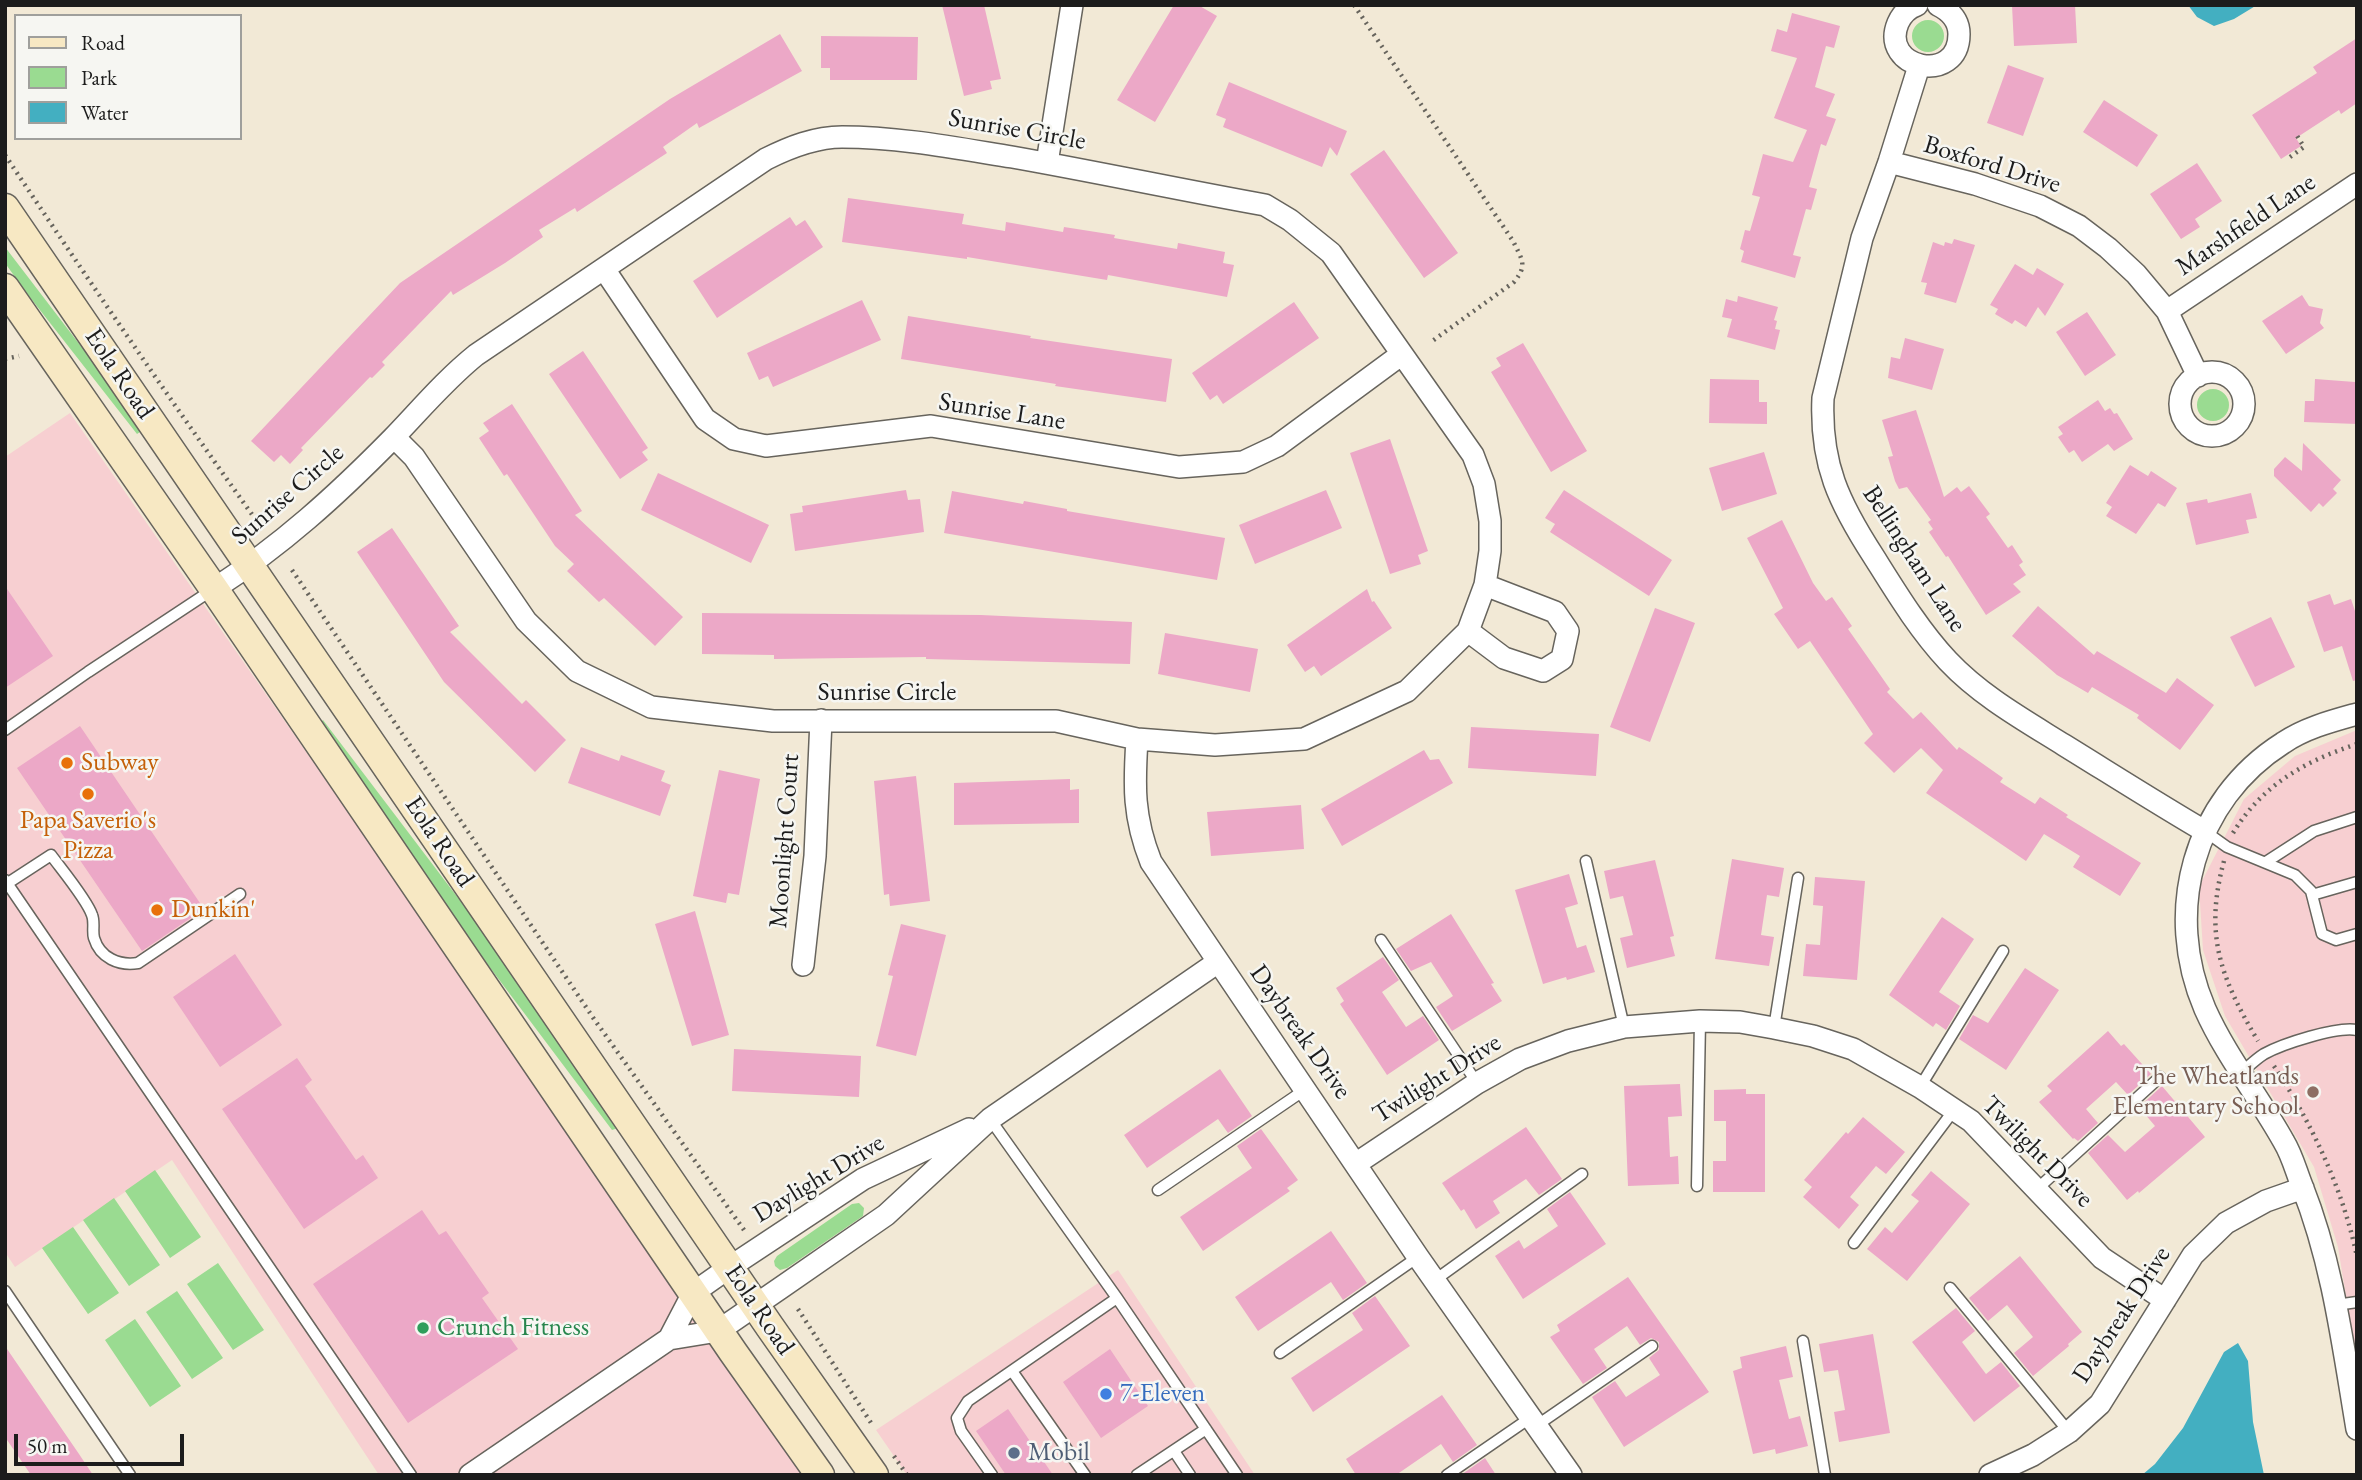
<!DOCTYPE html>
<html>
<head>
<meta charset="utf-8">
<style>
	body { margin:0 }
	#map { position:relative; width:2362px; height:1480px; overflow:hidden; background:#f2e9d6; font-family:"EB Garamond",serif }
	canvas { display:block }
	.frame { position:absolute; inset:0; border:7px solid #1c1c1c; pointer-events:none }
	.legend { position:absolute; left:14px; top:14px; width:228px; height:126px; box-sizing:border-box; background:#f6f6f2; border:2px solid #9f9f9c; margin:0; padding:9px 12px; list-style:none; font-size:21px; color:#1c1c1c }
	.legend li { display:flex; align-items:center; gap:14px; height:35px }
	.legend b { width:35px; border:2px solid #9f9f9c }
	.scale { position:absolute; left:14px; top:1434px; width:170px; height:32px; box-sizing:border-box; border:4px solid #1c1c1c; border-top:0; padding-left:9px; font-size:21px; line-height:24px; white-space:nowrap; color:#1c1c1c; -webkit-text-stroke:5px #f6f6f2; paint-order:stroke }
</style>
</head>
<body>
<div id="map">
<canvas width="2362" height="1480"></canvas>
<div class="frame"></div>
<ul class="legend">
<li><b style="height:9px;background:#f7e8c3"></b>Road</li>
<li><b style="height:19px;background:#9adb91"></b>Park</li>
<li><b style="height:19px;background:#43afc1"></b>Water</li>
</ul>
<div class="scale">50 m</div>
</div>
<script>
const ctx = document.querySelector('canvas').getContext('2d');
ctx.lineJoin = 'round';
function fill(path, color) {
  ctx.fillStyle = color;
  ctx.fill(path, 'evenodd');
}
function stroke(path, color, width, dash) {
  ctx.strokeStyle = color;
  ctx.lineWidth = width;
  ctx.lineCap = dash ? 'butt' : 'round';
  ctx.setLineDash(dash || []);
  ctx.stroke(path);
}
function write(font, color, halo, rows, align = 'center') {
  ctx.font = font + ' "EB Garamond",serif';
  ctx.lineWidth = 5;
  ctx.setLineDash([]);
  ctx.textBaseline = 'middle';
  ctx.strokeStyle = halo;
  ctx.fillStyle = color;
  for (const [text, x, y, turn = 0] of rows) {
    ctx.save();
    ctx.translate(x, y);
    ctx.rotate((+turn || 0) * Math.PI / 180);
    ctx.textAlign = isNaN(turn) ? turn : align;
    if (halo) ctx.strokeText(text, 0, 0);
    ctx.fillText(text, 0, 0);
    ctx.restore();
  }
}
const built = new Path2D(`
	M70,413L810,1475H379L172,1160L15,1267L5,1252V457Z
	M2357,730V1364L2338,1247L2314,1167L2225,1016L2203,950L2199,887L2244,799L2295,756Z
	M1118,1270L1255,1475H907L876,1430Z`);
const green = new Path2D(`
	M1912 36a16 16 0 1 1 32 0a16 16 0 1 1-32 0Z
	M5,247L93,362L140,432L137,434L25,291L5,263Z
	M2197 405a16 16 0 1 1 32 0a16 16 0 1 1-32 0Z
	M323,720L471,915L618,1128L612,1130L479,953L320,723Z
	M155,1170L201,1237L170,1258L125,1191Z
	M114,1198L160,1265L129,1286L83,1220Z
	M859,1203L864,1208L863,1216L787,1268L780,1270L775,1266L774,1261L777,1256L852,1204Z
	M73,1227L119,1293L88,1314L42,1248Z
	M218,1263L264,1330L233,1350L187,1284Z
	M177,1291L223,1358L192,1379L146,1312Z
	M135,1319L181,1386L150,1407L105,1340Z`);
const water = new Path2D(`
	M2188,5H2257L2234,19L2214,26L2197,17Z
	M2238,1343L2248,1361L2253,1422L2264,1475H2142L2155,1464L2183,1428L2224,1352Z`);
const building = new Path2D(`
	M942,5H984L1001,79L990,81L992,89L964,96Z
	M1174,5H1198L1217,16L1155,122L1117,100Z
	M2012,5H2075L2077,43L2014,46Z
	M1792,13L1840,26L1834,48L1826,46L1815,87L1835,94L1826,116L1836,119L1826,146L1821,144L1809,187L1817,189L1811,210L1806,209L1793,255L1801,257L1795,278L1741,262L1744,251L1740,249L1745,230L1750,231L1760,197L1752,195L1763,154L1793,162L1807,130L1774,118L1797,58L1771,51L1777,29L1787,32Z
	M780,34L802,71L699,128L697,123L663,147L667,153L577,212L575,208L539,230L543,237L505,263L453,295L451,291L382,362L385,365L372,378L370,377L301,448L303,450L290,464L281,455L274,462L251,441L400,283L670,99Z
	M821,36L918,37L917,80H830V68H821Z
	M2357,38V103L2341,114L2339,110L2296,138L2301,146L2281,159L2252,115L2317,73L2313,67Z
	M2008,65L2044,78L2023,136L1987,123Z
	M1229,82L1347,131L1337,156L1330,147L1322,167L1223,127L1226,119L1216,115Z
	M2104,100L2158,135L2137,167L2083,132Z
	M1384,150L1458,253L1424,278L1350,174Z
	M2197,163L2222,201L2195,219L2200,227L2181,239L2150,194Z
	M848,198L964,214L962,224L1005,231L1006,222L1063,232L1064,227L1115,235L1114,238L1177,249L1178,243L1225,252L1223,263L1234,265L1227,297L1108,275L1107,280L967,257V259L842,242Z
	M790,217L796,226L805,220L823,247L717,318L693,281Z
	M1954,239L1975,245L1956,303L1924,294L1927,283L1921,282L1933,242L1944,246L1945,242L1952,244Z
	M2015,264L2033,275L2037,268L2064,284L2045,316L2038,307L2026,327L2015,320L2012,324L1995,314L1998,309L1990,305Z
	M2302,295L2309,306L2323,309L2320,323L2324,328L2286,354L2262,321Z
	M1738,296L1778,307L1774,320L1777,321L1775,329L1780,330L1775,350L1727,337L1732,319L1722,317L1726,299L1737,302Z
	M862,300L881,340L773,387L768,376L759,380L747,353Z
	M1294,302L1319,338L1223,404L1217,395L1210,400L1192,373Z
	M2087,312L2116,355L2085,376L2056,332Z
	M908,316L1031,336L1030,338L1172,359L1166,402L1055,386L1056,384L901,359Z
	M1905,338L1944,349L1932,390L1888,378L1891,357L1900,359Z
	M1523,343L1587,451L1551,472L1491,372L1501,366L1496,358Z
	M583,351L648,448L642,452L648,460L620,479L549,374Z
	M1710,379L1759,380V402H1767V424L1709,423Z
	M2315,379L2355,382L2357,424L2304,422L2305,401H2314Z
	M2098,400L2105,411L2110,408L2114,414L2117,413L2133,439L2114,451L2108,444L2082,462L2074,450L2069,453L2058,437L2063,434L2058,427Z
	M512,404L582,511L575,515L683,617L655,646L604,598L599,602L567,571L574,564L555,546L507,474L504,476L479,438L489,431L483,423Z
	M1916,410L1944,497L1957,487L1961,492L1969,486L1990,514L1986,517L2008,548L2012,545L2023,562L2019,565L2026,575L2013,584L2021,592L1986,615L1948,556L1946,557L1929,532L1933,529L1928,522L1931,520L1907,487L1899,489L1895,481L1888,457L1893,456L1882,420Z
	M1390,439L1428,551L1418,555L1421,564L1390,574L1350,453Z
	M2303,443L2341,480L2333,489L2337,493L2323,507L2319,503L2311,512L2274,476V469L2285,457L2302,471Z
	M1764,452L1777,494L1722,511L1709,468Z
	M2130,465L2148,476L2151,471L2177,488L2165,507L2158,503L2136,534L2106,516L2112,507L2106,503Z
	M658,473L769,525L751,563L641,510Z
	M906,490L908,500L920,499L924,532L795,551L790,514L803,512L802,506Z
	M1326,490L1342,528L1255,564L1239,525Z
	M1564,490L1672,560L1649,596L1550,532L1555,524L1545,518Z
	M952,491L1023,504L1024,501L1067,509V511L1225,538L1217,580L944,533Z
	M2251,493L2257,518L2246,520L2249,533L2196,545L2186,503L2207,499L2208,503Z
	M1782,520L1813,583L1826,601L1832,597L1852,626L1848,629L1890,689L1887,692L1913,719L1921,712L1957,750L1959,747L2003,778L2000,782L2035,804L2040,797L2068,815L2066,817L2141,863L2120,896L2073,867L2080,856L2044,834L2026,861L1926,793L1943,770L1921,748L1894,773L1864,743L1873,734L1810,641L1798,649L1774,614L1783,608L1747,538Z
	M392,528L459,626L450,632L522,704L526,700L566,740L535,772L444,682L357,552Z
	M5,586L53,656L5,688Z
	M1367,589L1372,602L1374,601L1392,628L1321,676L1314,666L1305,672L1287,645Z
	M2330,594L2334,605L2351,599L2357,617V680L2353,681L2342,646L2324,652L2307,602Z
	M2038,606L2094,655L2097,651L2166,693L2177,678L2214,705L2180,750L2137,718L2139,715L2092,687L2088,693L2057,675L2012,636Z
	M1655,608L1695,623L1650,742L1610,727Z
	M702,613L981,615L1132,622L1130,664L926,659V657L774,659V655L702,654Z
	M2271,617L2295,667L2255,687L2230,637Z
	M1165,633L1258,649L1250,692L1158,674Z
	M80,726L204,909L142,951L17,768Z
	M1471,727L1599,734L1596,776L1468,768Z
	M581,747L619,761L621,755L665,771L661,781L671,785L660,816L568,783Z
	M1424,750L1430,760L1439,759L1453,783L1342,846L1321,809Z
	M719,770L760,779L739,895L728,893L726,903L693,896Z
	M916,776L930,901L890,906L889,894L884,895L874,781Z
	M1070,779V790L1079,789V823L954,825V783Z
	M1301,805L1304,849L1211,856L1207,812Z
	M1732,859L1784,868L1779,897L1767,895L1761,935L1774,937L1769,966L1715,959Z
	M1655,860L1674,936L1670,937L1675,956L1627,968L1620,938L1633,935L1623,896L1610,899L1604,871Z
	M1569,874L1578,904L1565,908L1577,948L1586,945L1595,972L1567,980L1566,977L1543,984L1515,890Z
	M1815,877L1865,881L1857,980L1803,976L1806,944L1820,945L1823,906L1813,905Z
	M695,911L729,1035L692,1046L655,924Z
	M1451,914L1494,983L1491,984L1502,1001L1452,1031L1436,1007L1453,996L1431,962L1411,971L1396,949Z
	M1942,917L1974,939L1939,992L1960,1006L1946,1030L1936,1023L1933,1027L1889,995Z
	M901,924L946,935L916,1056L876,1046L893,976L888,975Z
	M235,954L282,1025L220,1067L173,997Z
	M1383,957L1399,980L1382,992L1406,1027L1423,1016L1439,1040L1387,1075L1340,1004L1344,1001L1336,988Z
	M2025,968L2059,990L2006,1070L1959,1039L1973,1015L1988,1023Z
	M2108,1031L2121,1046L2124,1044L2151,1074L2128,1095L2116,1082L2086,1109L2098,1123L2078,1141L2074,1138L2073,1139L2039,1102L2052,1091L2047,1086Z
	M734,1049L861,1056L859,1097L732,1091Z
	M297,1058L312,1080L305,1086L356,1160L363,1155L378,1178L304,1229L222,1109Z
	M1220,1069L1252,1116L1228,1133L1218,1119L1147,1168L1124,1135Z
	M1680,1084L1682,1116L1668,1117L1670,1157L1678,1156L1679,1184L1628,1186L1624,1086Z
	M2162,1086L2205,1137L2139,1193L2138,1191L2127,1200L2088,1153L2108,1135L2125,1152L2155,1126L2139,1107Z
	M1746,1089V1094H1765V1192H1713V1161H1726V1121H1714V1090Z
	M1863,1117L1905,1152L1886,1174L1876,1166L1850,1197L1859,1205L1839,1229L1803,1197L1812,1187L1804,1180L1846,1132L1848,1134Z
	M1526,1127L1562,1179L1539,1195L1526,1179L1493,1201L1500,1213L1476,1229L1464,1209L1461,1211L1442,1183Z
	M1261,1129L1298,1180L1287,1188L1290,1191L1203,1251L1180,1217L1252,1168L1237,1146Z
	M1931,1171L1970,1204L1907,1281L1867,1249L1885,1227L1892,1233L1919,1201L1911,1195Z
	M1570,1192L1606,1244L1523,1299L1495,1256L1519,1240L1524,1249L1558,1226L1547,1209Z
	M422,1210L439,1235L446,1231L489,1293L482,1298L518,1349L408,1423L313,1284Z
	M1331,1231L1367,1283L1343,1300L1331,1282L1258,1331L1235,1297Z
	M2020,1256L2082,1332L2068,1344L2069,1346L2033,1376L2014,1353L2033,1337L2007,1305L1988,1321L1969,1298Z
	M1628,1277L1709,1392L1624,1447L1592,1397L1615,1381L1626,1397L1660,1375L1649,1358L1659,1350V1342L1651,1338L1640,1345L1627,1326L1594,1349L1607,1368L1583,1384L1550,1337L1560,1331L1557,1325Z
	M1375,1296L1410,1346L1313,1412L1291,1378L1363,1330L1352,1313Z
	M1956,1308L1975,1331L1962,1342L1986,1374L2001,1362L2020,1386L1974,1422L1912,1342Z
	M1873,1334L1890,1433L1839,1442L1834,1412L1845,1410L1838,1370L1824,1372L1819,1344Z
	M5,1346L79,1454L93,1475H31L5,1437Z
	M1786,1346L1793,1377L1779,1380L1789,1419L1800,1416L1808,1446L1776,1454L1775,1449L1753,1454L1733,1371L1742,1368L1740,1357Z
	M1110,1349L1148,1406L1101,1438L1063,1382Z
	M1442,1395L1477,1445L1453,1462L1441,1444L1396,1475H1356L1346,1459Z
	M1008,1409L1053,1475H1006L976,1431Z
	M1485,1458L1496,1475H1461Z`);
const path = new Path2D(`
	M1354,5L1513,241C1522,260 1528,265 1514,282L1431,342
	M5,155C87,278 170,400 256,520
	M2290,157L2304,147L2296,134
	M5,359L19,356
	M292,570L594,1019L744,1230
	M2233,833C2262,785 2305,761 2357,744
	M2224,861C2204,934 2220,977 2258,1041
	M2274,1066C2312,1124 2343,1189 2357,1257
	M798,1309L873,1426
	M894,1456L907,1475`);
const lane = new Path2D(`
	M5,730L88,672L212,590
	M2206,832L2227,847L2295,875L2311,891L2322,934L2336,940L2357,934
	M1586,861L1624,1027
	M2266,862L2314,831L2357,817
	M5,880L411,1475
	M8,883L51,855C62,870 87,900 92,915C95,922 92,931 94,938C100,958 119,966 138,963L240,894
	M2312,895L2357,882
	M1381,940L1477,1083
	M1774,1028L1798,878
	M2242,1072C2249,1066 2256,1059 2264,1054C2282,1044 2337,1026 2357,1030
	M1920,1087L2003,951
	M990,1119L1117,1298L1237,1475
	M1697,1186L1700,1021
	M1158,1190L1306,1089
	M2036,1190L2160,1077
	M1854,1243L1954,1110
	M1435,1280L1582,1174
	M1950,1288L2069,1432
	M5,1291L130,1475
	M2336,1305L2357,1302
	M1803,1341L1825,1475
	M1280,1353L1418,1257
	M1012,1371L1085,1475
	M1536,1426L1652,1346
	M1174,1451L1190,1475
	M992,1475L961,1431L957,1418L968,1401L1117,1298
	M1137,1475L1206,1429
	M1447,1475L1530,1418`);
const street = new Path2D(`
	M1917,5C1908,8 1902,14 1898,23C1879,69 1959,86 1959,34C1959,20 1950,11 1938,5
	M1919,66L1889,162L1862,238L1823,398C1820,464 1839,503 1874,557C1896,592 1919,630 1948,661C1981,696 2024,720 2064,745C2111,774 2158,804 2206,832
	M1889,162L1975,184L2040,206L2079,226L2108,248L2136,274L2167,311L2198,376
	M1047,163L1072,5
	M604,269L705,419L734,439L766,446L931,426L1179,467L1243,462L1277,446L1402,354
	M2167,311L2357,184
	M2180 404a32 32 0 1 1 64 0a32 32 0 1 1-64 0Z
	M214,589C282,545 336,496 393,438C420,410 445,380 476,355L766,159C790,147 815,137 842,137C899,137 956,148 1012,157C1097,172 1181,190 1265,205L1290,220L1331,253L1473,455L1484,484L1490,521V551L1485,585L1468,631L1407,691L1304,739L1215,745L1137,739L1056,721H773L651,707L577,671L526,621L414,457L394,437
	M1468,631L1504,658L1543,671L1562,659L1568,631L1555,612L1485,585
	M2357,714C2332,721 2305,728 2283,743C2193,800 2163,912 2205,1009C2226,1056 2259,1097 2284,1142C2292,1155 2296,1171 2302,1186C2333,1264 2343,1346 2357,1429
	M1137,739C1134,786 1133,817 1151,862L1418,1257L1571,1475
	M803,965L815,856L821,720
	M1357,1163L1477,1083L1520,1059L1568,1041L1624,1027L1700,1021L1740,1022L1774,1028L1813,1036L1853,1049L1920,1087L1971,1121L2102,1258L2165,1300
	M669,1339L693,1293L730,1267L863,1179L969,1129
	M470,1475L669,1339L718,1331L782,1287L886,1215L990,1119L1218,962
	M1990,1475L2033,1455L2069,1432L2100,1404L2193,1255L2226,1223L2266,1201L2303,1188`);
const secondary = new Path2D(`
	M5,208L770,1327L874,1475
	M5,288L214,589L733,1352L820,1475`);
const markers = [
	[67,763,7,"#e8710a"],
	[88,794,7,"#e8710a"],
	[157,910,7,"#e8710a"],
	[2313,1092,7,"#8d6e63"],
	[423,1328,7,"#2e9e5b"],
	[1106,1394,7,"#3f7fe0"],
	[1014,1453,7,"#5c6f8a"]
];
const streetNames = [
	["Sunrise Circle",1017,130,10],
	["Boxford Drive",1992,165,17],
	["Marshfield Lane",2246,225,-34],
	["Eola Road",119,374,56],
	["Sunrise Lane",1002,412,9],
	["Sunrise Circle",288,495,-41],
	["Bellingham Lane",1914,559,57],
	["Sunrise Circle",887,693],
	["Moonlight Court",785,841,-86],
	["Eola Road",439,842,56],
	["Daybreak Drive",1300,1032,55],
	["Twilight Drive",1437,1079,-32],
	["Twilight Drive",2037,1152,45],
	["Daylight Drive",819,1179,-31],
	["Eola Road",759,1310,56],
	["Daybreak Drive",2122,1315,-57]
];
const foodNames = [
	["Subway",81,763],
	["Papa Saverio's",88,821,"center"],
	["Pizza",88,851,"center"],
	["Dunkin'",171,910]
];
const educationNames = [
	["The Wheatlands",2299,1077],
	["Elementary School",2299,1107]
];
const leisureNames = [
	["Crunch Fitness",437,1328]
];
const shopNames = [
	["7-Eleven",1120,1394]
];
const serviceNames = [
	["Mobil",1028,1453]
];
fill(built, '#f7cfd1');
fill(green, '#9adb91');
fill(water, '#43afc1');
fill(building, '#eca8c7');
stroke(lane, '#67645d', 13);
stroke(street, '#67645d', 24);
stroke(secondary, '#67645d', 31);
stroke(path, '#67645d', 4.5, [2, 5]);
stroke(lane, '#fff', 10);
stroke(street, '#fff', 21);
stroke(secondary, '#f7e8c3', 28);
for (const [x, y, r, color] of markers) {
  const dot = new Path2D();
  dot.arc(x, y, r, 0, 2 * Math.PI);
  ctx.fillStyle = color;
  ctx.fill(dot);
  stroke(dot, '#f6f6f2', 2.5);
}
write('26px', '#1c1c1c', '#f6f6f2', streetNames);
write('26px', '#c56008', '#f6f6f2', foodNames, 'left');
write('26px', '#785e54', '#f6f6f2', educationNames, 'right');
write('26px', '#27864d', '#f6f6f2', leisureNames, 'left');
write('26px', '#366cbe', '#f6f6f2', shopNames, 'left');
write('26px', '#4e5e75', '#f6f6f2', serviceNames, 'left');
</script>
</body>
</html>
